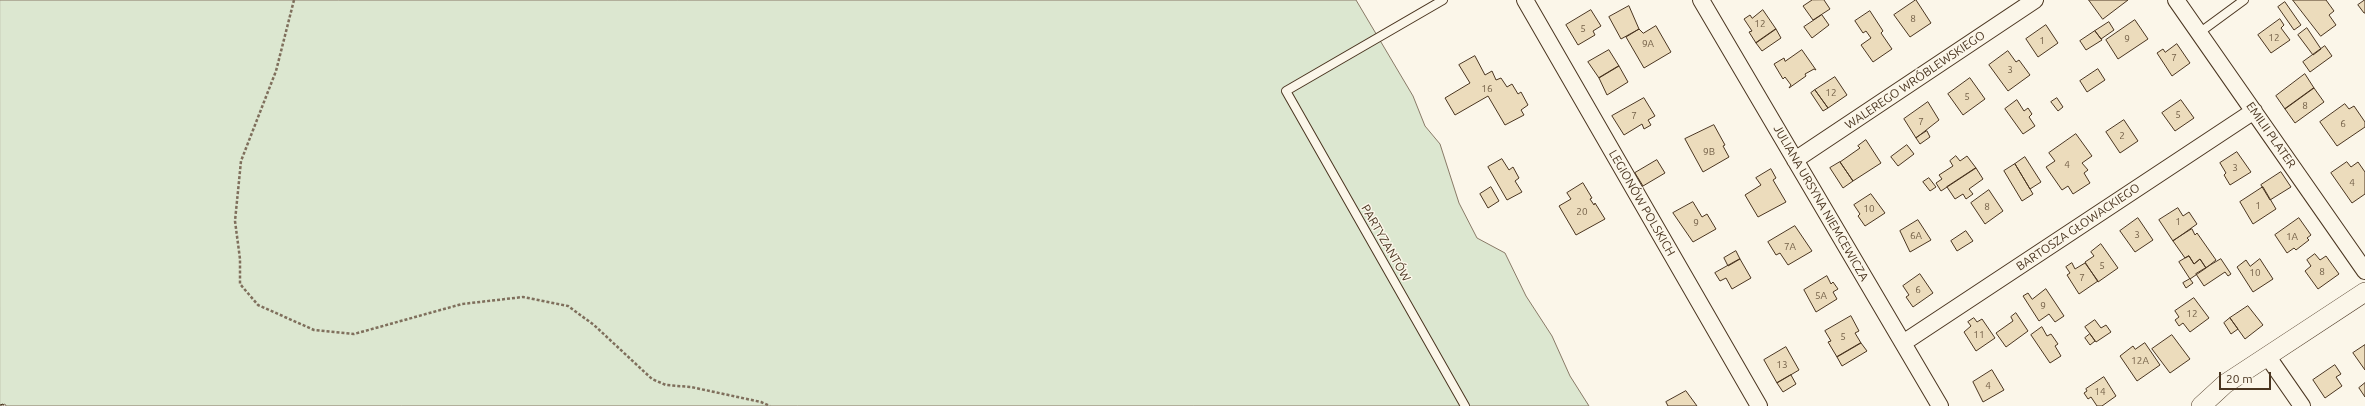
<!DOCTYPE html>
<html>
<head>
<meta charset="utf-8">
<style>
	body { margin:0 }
	#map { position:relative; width:2365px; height:406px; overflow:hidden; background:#fbf6e9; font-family:Ubuntu,sans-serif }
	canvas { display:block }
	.scale { position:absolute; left:2219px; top:372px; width:52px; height:18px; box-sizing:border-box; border:2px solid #4a3520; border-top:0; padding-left:5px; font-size:12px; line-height:14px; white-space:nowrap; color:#4a3520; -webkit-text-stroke:3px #fbf6e9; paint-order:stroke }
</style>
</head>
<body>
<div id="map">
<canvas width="2365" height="406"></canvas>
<div class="scale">20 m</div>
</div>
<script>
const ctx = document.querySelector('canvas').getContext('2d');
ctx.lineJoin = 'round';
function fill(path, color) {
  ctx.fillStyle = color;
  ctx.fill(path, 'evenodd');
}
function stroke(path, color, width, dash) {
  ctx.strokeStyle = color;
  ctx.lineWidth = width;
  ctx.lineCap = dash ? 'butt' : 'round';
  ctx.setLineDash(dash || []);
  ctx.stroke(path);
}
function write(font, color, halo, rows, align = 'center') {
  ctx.font = font + ' Ubuntu,sans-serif';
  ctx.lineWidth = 3;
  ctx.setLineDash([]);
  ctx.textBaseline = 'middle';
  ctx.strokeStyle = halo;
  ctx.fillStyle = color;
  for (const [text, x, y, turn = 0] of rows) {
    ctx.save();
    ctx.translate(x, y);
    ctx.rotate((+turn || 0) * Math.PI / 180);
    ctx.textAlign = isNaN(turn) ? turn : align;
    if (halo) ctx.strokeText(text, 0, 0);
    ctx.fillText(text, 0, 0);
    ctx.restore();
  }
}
const green = new Path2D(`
	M0,0H1356L1413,96L1425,126L1440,144L1459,203L1477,238L1505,253L1526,296L1552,336L1570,376L1589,406H6L5,404L0,406Z`);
const building = new Path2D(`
	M1824,0L1830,9L1813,20L1803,6L1812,0Z
	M1916,0L1931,23L1910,37L1894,15Z
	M2089,0H2128L2103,19Z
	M2293,0H2326L2334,11L2329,15L2336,25L2321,36Z
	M2365,0V13H2364L2358,5Z
	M2285,2L2301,25L2294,30L2278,7Z
	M1629,6L1639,29L1621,39L1609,17Z
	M1591,10L1601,26L1593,31L1595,35L1578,45L1566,25Z
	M1763,10L1776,29L1756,43L1749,32L1752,31L1744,19L1750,15L1752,18Z
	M1870,11L1883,31L1881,33L1892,49L1873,62L1861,45L1871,38L1866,31L1863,33L1855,21Z
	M1822,15L1829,25L1812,38L1804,27Z
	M2280,19L2284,25L2281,28L2290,40L2271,53L2258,35Z
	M2135,20L2148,39L2118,59L2106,40Z
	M2109,22L2114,30L2101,39L2095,31Z
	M2046,25L2058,43L2038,57L2026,39Z
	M1656,26L1671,52L1644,68L1626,37L1639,29L1643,33Z
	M2307,28L2321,49L2313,55L2298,35Z
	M1776,29L1781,38L1762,51L1756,43Z
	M2095,31L2102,40L2086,50L2080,41Z
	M2177,44L2190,63L2172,76L2157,53L2163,49L2165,52Z
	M2325,46L2332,56L2310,72L2303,62Z
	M1609,50L1619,66L1599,78L1588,62Z
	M1802,50L1816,70L1814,69L1805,74L1806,76L1789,88L1791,85L1785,77L1783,79L1774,64L1784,58L1785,61Z
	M2008,51L2016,62L2019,60L2030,75L2008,91L1989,65Z
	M1475,56L1485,75L1492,71L1496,80L1501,78L1507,87L1512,84L1518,94L1521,92L1528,105L1521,110L1524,115L1505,125L1488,96L1455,115L1445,98L1470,83L1459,65Z
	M1619,66L1628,82L1607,95L1599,78Z
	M2098,69L2105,80L2087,92L2080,81Z
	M2305,74L2314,88L2285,109L2276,96Z
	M1835,77L1847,95L1828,108L1815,90Z
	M1970,78L1985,99L1963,115L1948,94Z
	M2314,88L2324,102L2295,123L2285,109Z
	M1815,90L1828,108L1823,111L1811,93Z
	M1644,98L1655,116L1648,120L1651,125L1644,129L1642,124L1624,135L1612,116Z
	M2057,98L2063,107L2058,111L2051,102Z
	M2017,100L2024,111L2028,108L2032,114L2029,117L2035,126L2023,134L2005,109Z
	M2181,100L2194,118L2175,131L2162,113Z
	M1928,102L1939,120L1916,138L1904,119Z
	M2345,104L2349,109L2354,106L2365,122V127L2337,146L2320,122Z
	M2124,120L2138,141L2120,153L2106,132Z
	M1714,125L1725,145L1723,146L1729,157L1703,172L1685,139Z
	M1927,131L1930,137L1920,144L1916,138Z
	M2076,134L2092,156L2082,163L2088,170L2084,173L2090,183L2073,194L2068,186L2062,190L2046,167L2055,161L2049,153Z
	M1866,140L1881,163L1853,181L1840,162L1860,148L1858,146Z
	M1907,145L1914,154L1898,166L1891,157Z
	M2237,152L2251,172L2230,185L2224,175L2226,173L2220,163Z
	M1956,156L1960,161L1967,156L1976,168L1941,191L1936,183L1942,179L1939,175L1953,166L1950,161Z
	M2025,157L2041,182L2030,189L2015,164Z
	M1502,159L1509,170L1513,167L1519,178L1515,181L1522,192L1507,200L1488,167Z
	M1657,160L1665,173L1643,186L1635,173Z
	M1840,162L1853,181L1843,188L1830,168Z
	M2347,162L2351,167L2358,162L2365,172V194L2352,203L2331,173Z
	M2015,164L2033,194L2022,201L2004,171Z
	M1976,168L1983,179L1969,189L1973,194L1966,199L1963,194L1955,199L1947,187Z
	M1771,169L1776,178L1773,180L1786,202L1758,217L1745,195L1761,185L1756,178Z
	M2281,172L2291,187L2270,200L2261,185Z
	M1929,178L1936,187L1930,191L1923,182Z
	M1583,183L1592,198L1590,199L1594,205L1595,203L1605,219L1576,235L1559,206L1571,199L1567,193Z
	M1491,187L1499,201L1488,208L1480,194Z
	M2263,187L2276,209L2253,224L2240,202Z
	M1989,190L2003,211L1985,224L1971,203Z
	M1871,194L1885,213L1865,226L1858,216L1860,214L1854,205Z
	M1693,202L1702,217L1707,214L1716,229L1693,242L1673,213Z
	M2178,208L2183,216L2189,212L2197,224L2173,241L2159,220Z
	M2138,218L2153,240L2135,252L2120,231Z
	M2299,218L2311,235L2307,238L2309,240L2296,250L2294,248L2287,253L2275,235Z
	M1918,220L1931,240L1910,252L1900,231Z
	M1795,226L1812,251L1788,265L1780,253L1776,255L1768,242Z
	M2192,229L2195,235L2197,233L2216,260L2206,268L2200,259L2194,264L2189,256L2185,258L2173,241Z
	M1966,231L1973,241L1957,251L1951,241Z
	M2101,244L2118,268L2098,282L2085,262L2094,256L2091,252Z
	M1736,251L1740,259L1728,266L1724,258Z
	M2315,254L2320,260L2326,256L2339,274L2318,289L2305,271L2311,266L2307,260Z
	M2189,256L2194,264L2200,259L2206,268L2190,279L2179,262Z
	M1740,259L1751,278L1732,289L1726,278L1720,281L1715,273Z
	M2221,259L2231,274L2228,276L2225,272L2204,286L2196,274Z
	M2260,259L2273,279L2253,292L2237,267L2246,260L2250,266Z
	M2072,263L2075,269L2085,263L2098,281L2079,294L2067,275L2070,273L2066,267Z
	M1920,274L1933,293L1913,307L1906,297L1909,295L1903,286Z
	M1827,276L1831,284L1833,282L1838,289L1833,292L1837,299L1816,312L1804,290Z
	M2190,279L2193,283L2186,288L2183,283Z
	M2046,289L2064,316L2055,322L2049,314L2039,321L2023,296L2028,293L2032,299Z
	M2194,298L2209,318L2190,332L2183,323L2179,326L2175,320L2179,317L2175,311Z
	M2248,306L2263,325L2245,339L2230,318Z
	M2016,313L2028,331L2006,347L1996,333L2013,321L2011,317Z
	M1851,316L1859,331L1855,333L1861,343L1837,357L1828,342L1831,341L1825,331Z
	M1974,318L1977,322L1982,319L1995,338L1976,351L1964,332L1971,326L1968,322Z
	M2230,318L2238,329L2231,334L2224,323Z
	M2095,320L2101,328L2106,325L2111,332L2096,342L2085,327Z
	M2042,327L2047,336L2051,334L2058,344L2055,346L2061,356L2050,363L2031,335Z
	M2090,334L2095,341L2090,345L2085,338Z
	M2172,335L2190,359L2170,373L2152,349Z
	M1861,343L1867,351L1842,366L1837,357Z
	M2145,343L2160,365L2137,381L2120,356L2133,346L2135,349Z
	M2365,345V370L2353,353Z
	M1786,347L1799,370L1777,383L1764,360Z
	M2335,365L2341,374L2336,377L2342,386L2325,398L2313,380Z
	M1992,370L2004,390L1983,402L1973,382Z
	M1791,375L1796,384L1783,392L1777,383Z
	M2104,377L2116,396L2102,406H2097L2091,397L2088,399L2084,393L2087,391L2086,389Z
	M2365,383V397L2359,388Z
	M1686,391L1697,406H1668L1666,402Z`);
const path = new Path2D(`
	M294,0L276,71L241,161L235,221L240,259V284L258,305L314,330L354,334L462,304L523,297L568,306L594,325L652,379L666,385L691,387L761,402L770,406`);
const service = new Path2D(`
	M1443,0L1286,91L1465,406
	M2199,33L2244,0`);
const minor = new Path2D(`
	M1525,0L1759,406
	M1701,0L1940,406
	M2176,0L2365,271
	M1795,160L2035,0
	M1903,343L2254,111
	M2268,357L2302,406`);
const tertiary = new Path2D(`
	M2201,406L2225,384L2365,292`);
const fence = new Path2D(`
	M0,405L3,404L4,406`);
const numberNames = [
	["8",1913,19],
	["12",1760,24],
	["5",1583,29],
	["12",2274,38],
	["9",2127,39],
	["1",2042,41],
	["9A",1648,44],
	["7",2174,58],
	["3",2010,70],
	["16",1487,89],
	["12",1831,93],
	["5",1967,97],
	["8",2305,106],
	["5",2178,115],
	["7",1634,116],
	["7",1921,122],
	["6",2343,124],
	["2",2122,136],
	["9B",1709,152],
	["4",2067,165],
	["3",2235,168],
	["4",2352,183],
	["1",2258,206],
	["8",1987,207],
	["10",1869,209],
	["20",1582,212],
	["1",2178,222],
	["9",1696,223],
	["3",2137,235],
	["6A",1916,236],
	["1A",2292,237],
	["7A",1790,247],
	["5",2102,266],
	["8",2322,272],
	["10",2255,273],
	["7",2082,278],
	["6",1918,290],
	["5A",1821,296],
	["9",2043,306],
	["12",2192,314],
	["11",1979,335],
	["5",1843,337],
	["12A",2140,361],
	["13",1782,365],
	["4",1988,386],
	["14",2100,392]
];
const streetNames = [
	["WALEREGO WRÓBLEWSKIEGO",1915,80,-34],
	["EMILII PLATER",2271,135,55],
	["LEGIONÓW POLSKICH",1642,203,60],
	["JULIANA URSYNA NIEMCEWICZA",1821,203,60],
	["BARTOSZA GŁOWACKIEGO",2078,227,-34],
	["PARTYZANTÓW",1386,243,60]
];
fill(green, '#dce7d0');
stroke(green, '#887966', 1);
fill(building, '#ecdcbc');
stroke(building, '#4a3520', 1);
stroke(service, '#4a3520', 10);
stroke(minor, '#4a3520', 18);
stroke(tertiary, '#4a3520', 20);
stroke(path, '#7f6f5c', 2.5, [3, 2]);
stroke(service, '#fbf6e9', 8);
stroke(minor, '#fbf6e9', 16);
stroke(tertiary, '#fbf6e9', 19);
stroke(fence, '#4a3520', 1, [5, 2]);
write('10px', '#725f47', null, numberNames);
write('12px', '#4a3520', '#fbf6e9', streetNames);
</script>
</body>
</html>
